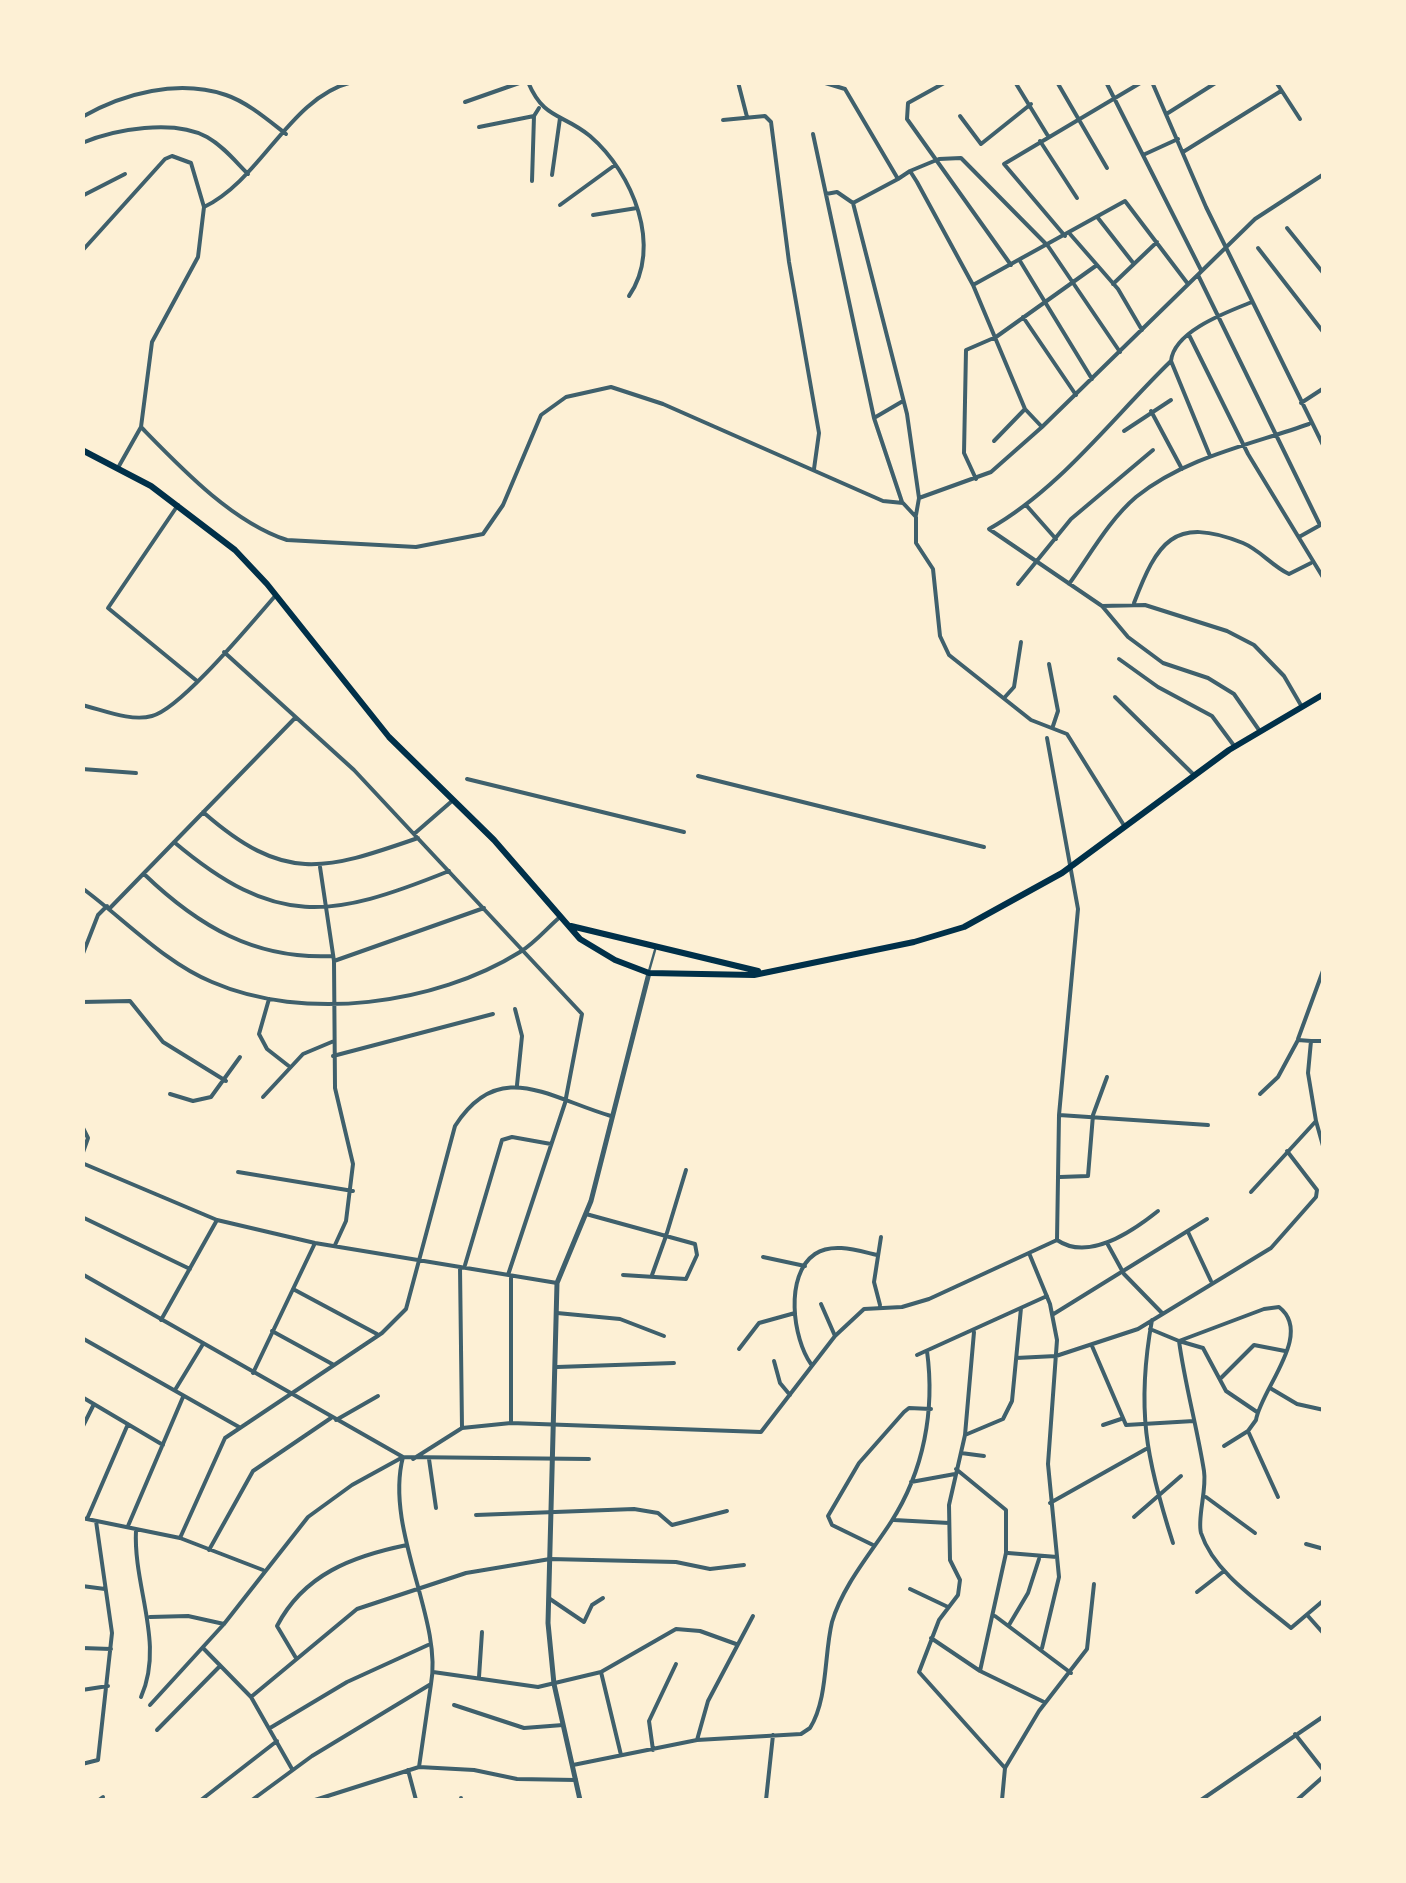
<!DOCTYPE html>
<html>
<head>
<meta charset="utf-8">
<style>
	body { margin:0 }
	#map { position:relative; width:1406px; height:1883px; overflow:hidden; background:#fdf0d5; font-family:Mulish,sans-serif }
	canvas { display:block }
	.frame { position:absolute; inset:0; border:85px solid #fdf0d5; pointer-events:none }
</style>
</head>
<body>
<div id="map">
<canvas width="1406" height="1883"></canvas>
<div class="frame"></div>
</div>
<script>
const ctx = document.querySelector('canvas').getContext('2d');
ctx.lineJoin = 'round';
function stroke(path, color, width, dash) {
  ctx.strokeStyle = color;
  ctx.lineWidth = width;
  ctx.lineCap = dash ? 'butt' : 'round';
  ctx.setLineDash(dash || []);
  ctx.stroke(path);
}
const service = new Path2D(`
	M649,971L655,950`);
const minor = new Path2D(`
	M528,82C544,120 562,113 590,136C633,173 663,247 629,296
	M738,82L747,117
	M822,82L845,89L898,179L910,171L917,182L973,285L1025,409L1042,427
	M946,82L908,103L907,119L1011,265
	M1015,82L1048,136
	M1057,82L1107,168
	M1106,82L1201,270
	M1152,82L1206,207L1324,447
	M1276,82L1300,119
	M465,102L522,82
	M1168,113L1217,82
	M960,116L981,144L1031,104
	M82,117C124,93 178,79 226,95C247,102 268,120 286,134
	M723,120L765,116L771,122L789,262L819,433L814,469
	M479,127L534,116L539,108
	M813,134L874,418L902,502
	M1040,141L1077,198
	M82,143C115,129 174,119 207,137C223,146 235,161 248,174
	M1183,152L1281,91
	M1143,155L1178,139
	M910,171L939,159L961,158L1048,246L1120,352
	M552,175L560,118
	M532,181L534,116
	M826,194L837,192L853,203L898,179
	M82,196L125,174
	M853,203L907,414L919,498L916,515
	M560,205L615,165
	M204,207C262,179 289,98 352,82
	M593,215L637,208
	M1098,218L1134,264
	M1287,228L1324,274
	M1070,234L1118,289L1142,330
	M1065,236L1004,164L1142,82
	M1258,248L1324,333
	M82,251L165,159L172,156L191,163L204,207L198,257L152,342L141,427C181,468 232,522 287,540L416,547L483,534L503,505L541,415L566,397L611,387L663,404L883,501L903,503L916,517V543L933,569L940,636L949,655L1031,720L1067,734L1125,827
	M1020,261L1092,379
	M1198,275L1320,525
	M1113,284L1157,242
	M973,285L1125,201L1188,284
	M1252,302C1227,312 1174,331 1171,361C1113,417 1060,489 989,529L1102,606L1145,605L1227,631L1254,645L1284,676L1302,707
	M1023,317L1076,395
	M1189,335L1248,454L1324,579
	M1171,361L1210,456
	M1301,403L1324,388
	M1151,411L1182,469
	M874,418L903,401
	M1124,431L1171,400
	M994,441L1025,409
	M119,466L141,427
	M976,479L964,453L966,350L996,337L1097,265
	M919,498L991,472L1042,427L1255,219L1324,174
	M178,505L108,608L197,681
	M1026,505L1056,539
	M1299,537L1324,523
	M1018,584L1071,519L1153,450
	M1069,584C1090,555 1109,520 1136,497C1186,457 1250,445 1309,424
	M1134,603C1157,543 1173,515 1243,543C1260,550 1272,566 1289,574L1311,563
	M1102,606L1128,637L1163,663L1208,678L1234,694L1259,730
	M224,652L354,770L582,1014L565,1103L508,1275
	M1119,659L1158,687L1212,716L1235,747
	M1049,664L1058,711L1053,726
	M1005,697L1014,687L1021,642
	M1115,697L1194,775
	M82,705C103,710 131,722 152,716C181,709 253,621 276,595
	M1047,738L1078,909L1059,1115L1057,1240
	M82,769L136,773
	M698,776L984,847
	M467,779L684,832
	M203,812C284,883 323,871 418,838
	M414,834L452,801
	M174,842C276,928 330,919 449,871
	M320,867L334,961L335,1088L353,1164L346,1221L335,1245
	M144,874C198,926 255,960 333,956
	M82,888C123,918 165,963 212,982C304,1022 435,1005 520,952C535,943 547,928 560,917
	M110,908L295,718
	M82,956L98,915L107,906
	M334,961L484,908
	M269,999L259,1034L267,1049L290,1067
	M82,1002L130,1001L163,1042L226,1081
	M515,1009L522,1036L517,1085
	M1298,1039L1324,968
	M333,1056L493,1014
	M170,1094L193,1101L211,1097L240,1057
	M1260,1094L1278,1077L1298,1040L1311,1041
	M263,1097L303,1054L334,1041
	M1059,1115L1208,1125
	M1316,1121L1323,1146
	M82,1126L88,1138L82,1155
	M82,1163L217,1220L315,1243L557,1283
	M238,1172L353,1191
	M1060,1177L1088,1176L1093,1115L1107,1077
	M1251,1192L1316,1121L1308,1073L1311,1041H1324
	M586,1214L666,1236L686,1170
	M82,1217L190,1269
	M1188,1232L1211,1281
	M1057,1240C1089,1262 1133,1231 1158,1211
	M1107,1243L1124,1274L1162,1313
	M1029,1253L1050,1304L1057,1340L1048,1464L1059,1577L1042,1648
	M763,1257L805,1266
	M465,1265L502,1140L512,1137L551,1144
	M460,1267L462,1428
	M82,1274L403,1457L589,1459
	M623,1275L686,1279L697,1255L695,1244L666,1236L652,1275
	M511,1278V1423
	M293,1289L377,1334
	M821,1304L835,1336
	M880,1305L874,1282L881,1237
	M557,1313L620,1319L664,1336
	M1052,1315L1207,1219
	M161,1320L217,1220
	M1152,1320C1136,1408 1146,1459 1173,1543
	M1150,1329L1179,1341L1264,1309L1279,1307C1314,1334 1261,1389 1256,1420L1248,1431L1224,1446
	M272,1331L334,1365
	M974,1332L965,1435L949,1505L950,1560L960,1580L958,1595L939,1620L919,1672L1005,1768
	M82,1338L239,1427
	M1092,1346L1126,1425L1194,1421
	M739,1349L759,1323L795,1313
	M917,1355L1047,1296
	M1016,1358L1056,1356L1138,1329L1271,1248L1316,1197L1317,1190L1287,1151
	M774,1361L780,1383L790,1395
	M811,1364C793,1339 784,1275 815,1254C833,1242 859,1251 877,1255
	M557,1367L674,1363
	M253,1373L315,1243
	M1220,1379L1254,1345L1285,1351
	M1270,1388L1297,1404L1324,1410
	M175,1390L203,1344
	M82,1397L163,1445
	M1257,1412L1226,1391L1203,1348L1179,1341C1185,1385 1197,1427 1204,1471C1207,1490 1197,1518 1201,1533C1214,1573 1260,1602 1291,1628L1324,1600
	M336,1420L378,1396
	M1103,1425L1121,1419
	M82,1428L94,1404
	M1248,1431L1278,1497
	M965,1435L1003,1419L1012,1401L1021,1308
	M961,1453L984,1456
	M413,1459L462,1428L511,1423L761,1432L835,1336L864,1309L902,1307L929,1299L1057,1240
	M429,1459L436,1508
	M956,1469L1006,1510V1553L980,1671
	M911,1482L955,1474
	M1206,1497L1255,1533
	M1050,1503L1146,1449
	M476,1515L634,1509L658,1513L672,1525L727,1511
	M1134,1517L1181,1476
	M82,1518L180,1538L263,1570
	M87,1519L128,1424
	M894,1520L949,1523
	M128,1526L183,1397
	M136,1530C133,1587 165,1643 141,1697
	M180,1538L225,1438L382,1333L406,1309L455,1126C499,1057 549,1098 611,1116
	M1306,1544L1324,1549
	M873,1545L832,1525L828,1516L859,1463L904,1412L909,1408L931,1409
	M209,1550L253,1471L331,1418
	M1008,1553L1057,1557
	M82,1586L105,1589
	M910,1589L948,1607
	M1197,1592L1224,1571
	M550,1599L584,1622L592,1605L603,1598
	M995,1616L1071,1673
	M1308,1616L1324,1634
	M150,1617L188,1616L224,1624
	M1009,1625L1028,1593L1039,1559
	M931,1638L980,1671L1044,1702
	M82,1648L111,1649
	M204,1649L251,1697L292,1769
	M296,1658L277,1626C304,1574 353,1556 407,1545
	M433,1672L538,1687L601,1672L676,1629L700,1631L736,1644
	M601,1672L621,1755
	M479,1677L482,1632
	M82,1690L108,1686
	M251,1697L357,1609L466,1573L550,1559L676,1562L710,1569L744,1565
	M150,1705L224,1624L308,1517L352,1485L403,1457
	M454,1705L524,1728L563,1725
	M270,1728L347,1682L428,1645
	M157,1730L220,1666
	M1295,1734L1324,1771
	M697,1740L708,1701L753,1616
	M653,1750L649,1721L676,1664
	M82,1764L98,1760L112,1633L96,1521
	M573,1765L697,1740L801,1734L810,1728C828,1699 824,1655 832,1622C843,1585 871,1553 891,1522C924,1471 935,1410 927,1351
	M419,1767L431,1684
	M408,1770L416,1800
	M461,1798V1800
	M99,1800L103,1797
	M201,1800L277,1741
	M252,1800L312,1756L431,1684C443,1620 384,1529 403,1457
	M315,1800L419,1767L474,1770L517,1779L576,1780
	M766,1800L773,1735
	M1002,1800L1005,1768L1039,1711L1087,1649L1094,1584
	M1201,1800L1324,1716
	M1297,1800L1324,1776`);
const tertiary = new Path2D(`
	M580,1800L554,1684L548,1623L557,1283L591,1201L649,973`);
const secondary = new Path2D(`
	M82,450L151,486L235,550L267,584L389,737L494,840L580,939L615,960L649,973L754,975L914,942L964,927L1062,873L1229,750L1324,694
	M571,926L758,971`);
stroke(service, '#3f606c', 2.5);
stroke(minor, '#3f606c', 4);
stroke(tertiary, '#3f606c', 5);
stroke(secondary, '#003049', 6);
</script>
</body>
</html>
